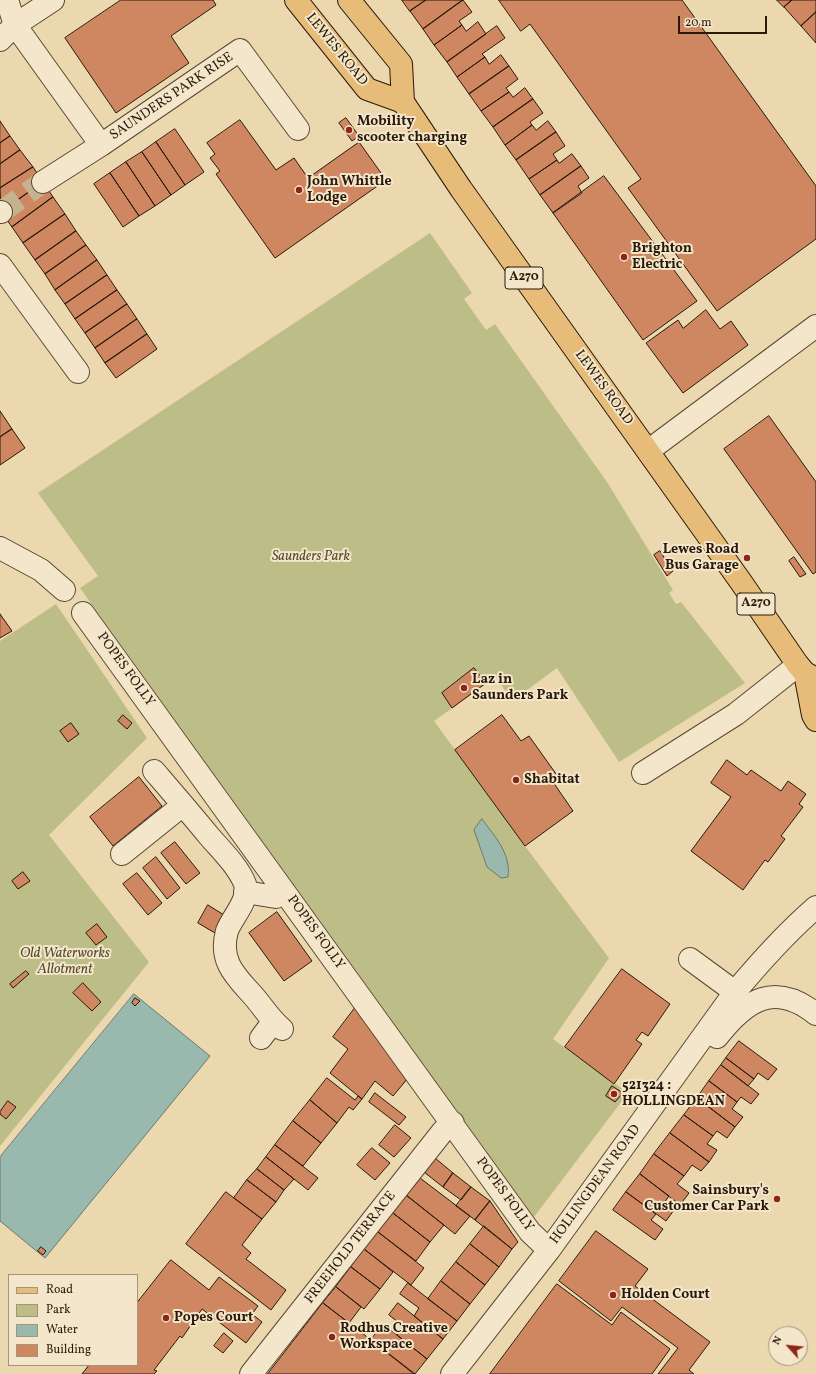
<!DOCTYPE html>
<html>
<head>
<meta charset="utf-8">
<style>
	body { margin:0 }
	#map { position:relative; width:816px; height:1374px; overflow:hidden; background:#ecd8af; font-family:Vollkorn,serif }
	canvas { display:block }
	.legend { position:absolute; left:8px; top:1274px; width:130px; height:92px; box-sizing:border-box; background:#f3e6cb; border:1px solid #a2947d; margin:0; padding:5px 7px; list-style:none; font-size:12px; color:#291909 }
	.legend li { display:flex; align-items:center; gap:8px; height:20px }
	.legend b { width:20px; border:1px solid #a2947d }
	.north { position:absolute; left:768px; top:1326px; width:40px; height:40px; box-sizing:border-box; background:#f3e6cb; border:1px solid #a2947d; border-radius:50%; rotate:297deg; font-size:11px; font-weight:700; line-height:16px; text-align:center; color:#291909 }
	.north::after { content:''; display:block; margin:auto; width:14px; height:18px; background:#8f2418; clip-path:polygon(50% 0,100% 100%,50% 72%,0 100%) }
	.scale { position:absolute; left:678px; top:16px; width:89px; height:18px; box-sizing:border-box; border:2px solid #291909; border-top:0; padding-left:5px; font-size:12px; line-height:14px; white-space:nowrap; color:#291909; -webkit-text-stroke:3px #f3e6cb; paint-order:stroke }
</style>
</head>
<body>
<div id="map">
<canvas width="816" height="1374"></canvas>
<ul class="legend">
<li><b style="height:5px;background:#e6bc78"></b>Road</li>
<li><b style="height:11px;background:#bdbd87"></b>Park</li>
<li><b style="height:11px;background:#99b9ae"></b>Water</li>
<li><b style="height:11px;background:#cf8761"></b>Building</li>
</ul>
<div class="north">N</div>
<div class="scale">20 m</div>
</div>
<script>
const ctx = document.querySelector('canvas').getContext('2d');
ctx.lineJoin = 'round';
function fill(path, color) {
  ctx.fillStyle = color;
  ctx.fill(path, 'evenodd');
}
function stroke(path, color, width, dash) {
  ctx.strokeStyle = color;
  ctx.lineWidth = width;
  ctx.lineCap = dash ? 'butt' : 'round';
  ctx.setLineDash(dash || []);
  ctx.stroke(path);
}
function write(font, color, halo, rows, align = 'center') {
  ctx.font = font + ' Vollkorn,serif';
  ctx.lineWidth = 4;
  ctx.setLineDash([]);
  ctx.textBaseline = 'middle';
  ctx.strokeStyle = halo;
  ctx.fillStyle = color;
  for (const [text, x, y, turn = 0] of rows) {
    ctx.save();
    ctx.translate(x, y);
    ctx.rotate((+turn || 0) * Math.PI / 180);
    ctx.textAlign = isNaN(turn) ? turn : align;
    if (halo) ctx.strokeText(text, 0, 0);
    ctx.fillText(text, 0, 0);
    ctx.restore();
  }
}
const green = new Path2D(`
	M430,233L472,293L464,299L486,330L495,324L607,482L673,590L669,593L676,604L681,602L745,683L619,762L557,668L512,701L496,677L434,721L525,846L609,958L553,1039L628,1093L534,1217L80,588L98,576L38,493Z
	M56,604L147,738L49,835L149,962L0,1146V641Z`);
const water = new Path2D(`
	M482,819C495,837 511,853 508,877L501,878L487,867L474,830Z
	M134,994L210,1056L45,1258L0,1221V1157Z`);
const building = new Path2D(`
	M121,0H213L216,5L171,36L189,63L116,113L65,38Z
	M402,0H426L410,11Z
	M426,0H463L423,29L410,11Z
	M463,0L472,12L459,21L462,25L434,45L423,29Z
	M499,0H682L816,186V239L717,311L628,188L641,179L530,24L521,31Z
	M777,0H792L784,7Z
	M792,0H816V12L801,26L784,7Z
	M816,12V43L801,26Z
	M478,22L486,34L447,62L434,45L462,25L466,31Z
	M497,26L505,38L482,54L485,57L457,77L447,62Z
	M501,55L509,66L469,94L457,77L485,57L489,64Z
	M509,66L518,79L506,88L509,92L481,111L469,94Z
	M525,88L533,99L493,127L481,111L509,92L513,97Z
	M533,99L543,113L530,122L532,125L505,145L493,127Z
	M346,118L359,136L352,141L339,123Z
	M240,120L276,170L294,158L308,178L359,142L386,180L275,258L216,174L220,171L210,158L215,154L207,143Z
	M0,121L10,136L0,143Z
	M548,121L556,132L516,160L505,145L532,125L536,130Z
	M175,129L204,172L185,185L156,142Z
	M556,132L565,146L553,154L557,160L529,179L516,160Z
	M10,136L20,150L0,164V143Z
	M156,142L185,185L171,195L142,152Z
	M20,150L33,167L0,188V164Z
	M142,152L171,195L155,206L126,162Z
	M572,154L581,166L540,195L529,179L557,160L559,163Z
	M126,162L155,206L139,216L110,173Z
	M581,166L589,178L578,186L582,193L553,213L540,195Z
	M33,167L43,182L1,212L0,188Z
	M110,173L139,216L123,227L94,184Z
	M604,176L697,301L643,340L553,213Z
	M43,182L53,197L12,227L1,212Z
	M53,197L65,214L23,243L12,227Z
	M65,214L76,231L35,260L23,243Z
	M76,231L86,245L45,274L35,260Z
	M86,245L97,260L55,290L45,274Z
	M97,260L107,275L65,304L55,290Z
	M107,275L117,290L75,319L65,304Z
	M117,290L127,304L85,333L75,319Z
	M127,304L137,319L95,348L85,333Z
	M706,310L720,329L731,321L748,345L683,393L646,343L678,320L683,328Z
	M137,319L147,334L105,363L95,348Z
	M147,334L157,349L116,378L105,363Z
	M0,411L12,429L0,437Z
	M769,416L816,482V572L813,574L724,449Z
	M12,429L25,448L0,465V437Z
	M660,551L673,571L667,576L654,555Z
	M794,557L806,574L800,577L789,561Z
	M0,614L12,631L0,638Z
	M474,668L486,683L452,708L442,693Z
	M123,715L132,723L127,729L118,721Z
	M502,715L521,741L529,736L559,778L553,782L573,811L525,846L455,750Z
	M71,723L79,734L68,742L60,731Z
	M727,760L747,775L751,770L781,791L788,781L806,794L799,804L803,807L781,836L785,839L768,862L765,860L743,890L691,851L731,797L711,783Z
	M139,777L162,806L113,846L90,817Z
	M175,842L200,873L186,884L161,853Z
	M156,857L180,888L167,899L143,868Z
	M23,872L30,881L18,889L12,881Z
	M137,873L162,903L148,915L123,884Z
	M208,905L224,915L215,933L198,923Z
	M277,912L312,961L284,981L249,933Z
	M97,924L107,937L96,945L86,933Z
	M622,969L670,1004L648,1036L642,1032L636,1040L642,1044L614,1084L565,1047Z
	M26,971L29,974L13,988L10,984Z
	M83,983L101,1002L92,1011L73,993Z
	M135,998L140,1001L135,1006L132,1003Z
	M358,1004L408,1078L393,1096L375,1081L362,1099L330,1073L348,1049L333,1037Z
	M739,1041L777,1069L768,1080L758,1073L754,1079L726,1058Z
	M726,1058L754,1079L748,1086L721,1065Z
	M721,1065L759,1094L751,1104L741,1097L737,1102L709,1081Z
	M327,1078L355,1100L358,1096L362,1099L353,1110L349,1107L337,1123L310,1100Z
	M709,1081L737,1102L732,1109L743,1117L735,1127L697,1098Z
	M612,1086L623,1093L615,1102L606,1096Z
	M375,1093L406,1117L399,1125L369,1102Z
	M697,1098L735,1127L727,1138L717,1131L713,1136L684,1115Z
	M310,1100L337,1123L321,1143L293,1121Z
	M8,1101L16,1107L6,1119L0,1114V1112Z
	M684,1115L713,1136L707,1144L717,1150L709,1162L670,1133Z
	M293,1121L321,1143L303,1166L275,1145Z
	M395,1125L411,1138L394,1157L379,1145Z
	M670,1133L709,1162L701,1171L692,1165L684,1176L654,1154Z
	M275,1145L318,1178L308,1190L266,1157Z
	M372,1148L390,1163L375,1180L357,1165Z
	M654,1154L684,1176L677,1184L689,1193L680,1205L640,1174Z
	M266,1157L294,1179L284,1190L257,1169Z
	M435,1158L453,1173L443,1187L424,1172Z
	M257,1169L284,1190L276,1202L247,1180Z
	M453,1173L471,1187L461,1200L443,1187Z
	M640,1174L669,1196L664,1203L674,1210L666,1221L626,1192Z
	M420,1178L470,1216L455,1234L406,1195Z
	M247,1180L276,1202L262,1219L234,1198Z
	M471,1187L490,1201L475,1220L456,1206Z
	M226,1192L262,1219L242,1245L251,1253L246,1259L286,1290L271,1310L186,1244Z
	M626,1192L656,1214L651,1220L663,1229L655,1240L613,1210Z
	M406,1195L444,1225L430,1242L393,1213Z
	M490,1201L518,1242L512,1249L475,1220Z
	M393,1213L430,1242L416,1261L378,1232Z
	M484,1226L512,1249L499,1267L470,1244Z
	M596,1231L648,1269L635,1286L710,1342L689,1370L694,1374H658L678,1348L622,1307L611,1321L559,1281Z
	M378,1232L424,1268L411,1285L364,1249Z
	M470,1244L499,1267L485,1285L456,1262Z
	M41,1247L46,1251L43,1255L38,1251Z
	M364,1249L393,1272L380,1289L351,1267Z
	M171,1260L209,1290L219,1277L258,1306L252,1314L262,1322L246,1343L202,1309L182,1338L180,1336L154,1370L157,1371L154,1374H82L89,1365H137V1303Z
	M456,1262L485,1285L470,1304L441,1281Z
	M351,1267L380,1289L364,1309L336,1287Z
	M441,1281L470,1304L457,1321L428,1299Z
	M408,1283L457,1321L443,1339L414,1316L419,1308L400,1294Z
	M557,1284L612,1325L621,1312L670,1349L652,1374H490Z
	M336,1287L361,1307L349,1323L323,1303Z
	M323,1303L371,1340L414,1374H268Z
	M398,1303L443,1339L427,1359L397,1335L403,1326L389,1315Z
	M383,1324L427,1359L415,1374L371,1340Z
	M224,1333L233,1341L223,1353L214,1346Z`);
const minorTunnel = new Path2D(`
	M1,212L43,182`);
const minor = new Path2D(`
	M7,0L15,25L101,145
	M0,40L15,25L53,0
	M43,182L101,145L240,50L298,129
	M0,212H1
	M0,265L78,372
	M648,451L816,326
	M0,548L41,570L64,590
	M83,613L530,1232L549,1250
	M154,771C172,792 191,814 209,836C221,850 238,866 245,884C250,900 232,917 227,931C218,963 238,978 256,999C265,1010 271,1020 282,1029
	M643,773L736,714L798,665
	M122,854L183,805
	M245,892L276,897L284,891
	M690,959L735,992
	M717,1037C746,1000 774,981 816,1014
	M261,1038L273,1022
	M251,1374L443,1131L453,1123
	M452,1374L549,1250L735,992C760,962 786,933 816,907`);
const major = new Path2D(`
	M296,0L367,89L403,102
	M349,0L401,64L403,102L461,189L741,582L798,665L805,673L816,679
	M805,673L813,715L816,720`);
const markers = [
	[349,130,4,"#8f2418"],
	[299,190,4,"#8f2418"],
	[624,257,4,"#8f2418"],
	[747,558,4,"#8f2418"],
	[464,688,4,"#8f2418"],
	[516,780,4,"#8f2418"],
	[614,1094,4,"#8f2418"],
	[777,1199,4,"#8f2418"],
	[613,1295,4,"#8f2418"],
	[166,1318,4,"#8f2418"],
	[332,1337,4,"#8f2418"]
];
const shields = [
	[524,278,38],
	[756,604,38]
];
const shieldNames = [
	["A270",524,278],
	["A270",756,604]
];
const streetNames = [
	["LEWES ROAD",336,50,51],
	["SAUNDERS PARK RISE",172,97,-34],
	["LEWES ROAD",603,388,54],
	["POPES FOLLY",125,670,54],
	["POPES FOLLY",315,933,54],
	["HOLLINGDEAN ROAD",596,1185,-54],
	["POPES FOLLY",504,1195,54],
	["FREEHOLD TERRACE",351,1248,-52]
];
const poiNames = [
	["Mobility",357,122],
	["scooter charging",357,138],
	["John Whittle",307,182],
	["Lodge",307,198],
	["Brighton",632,249],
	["Electric",632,265],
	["Lewes Road",739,550,"right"],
	["Bus Garage",739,566,"right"],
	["Laz in",472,680],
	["Saunders Park",472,696],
	["Shabitat",524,780],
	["521324 :",622,1086],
	["HOLLINGDEAN",622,1102],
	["Sainsbury's",769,1191,"right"],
	["Customer Car Park",769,1207,"right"],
	["Holden Court",621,1295],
	["Popes Court",174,1318],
	["Rodhus Creative",340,1329],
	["Workspace",340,1345]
];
const parkNames = [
	["Saunders Park",311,557],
	["Old Waterworks",65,954],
	["Allotment",65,970]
];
fill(green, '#bdbd87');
fill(water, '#99b9ae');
stroke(water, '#6c796c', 1);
fill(building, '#cf8761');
stroke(building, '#291909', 1);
stroke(minorTunnel, '#c5b28e', 22, [22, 11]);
stroke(minor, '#5a4932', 24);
stroke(major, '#291909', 24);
stroke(minor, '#f3e6cb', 22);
stroke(major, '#e6bc78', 22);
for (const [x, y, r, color] of markers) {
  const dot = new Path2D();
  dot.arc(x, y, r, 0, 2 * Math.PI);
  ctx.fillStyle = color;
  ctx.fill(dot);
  stroke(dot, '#f3e6cb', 1.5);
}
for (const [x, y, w] of shields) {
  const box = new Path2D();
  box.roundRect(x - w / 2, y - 11, w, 22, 3);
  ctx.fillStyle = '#f3e6cb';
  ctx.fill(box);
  stroke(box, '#291909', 1);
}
write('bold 13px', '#291909', null, shieldNames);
write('14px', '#291909', '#f3e6cb', streetNames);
write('bold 14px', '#291909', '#f3e6cb', poiNames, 'left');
write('italic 14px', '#554a2f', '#f3e6cb', parkNames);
</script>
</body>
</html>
